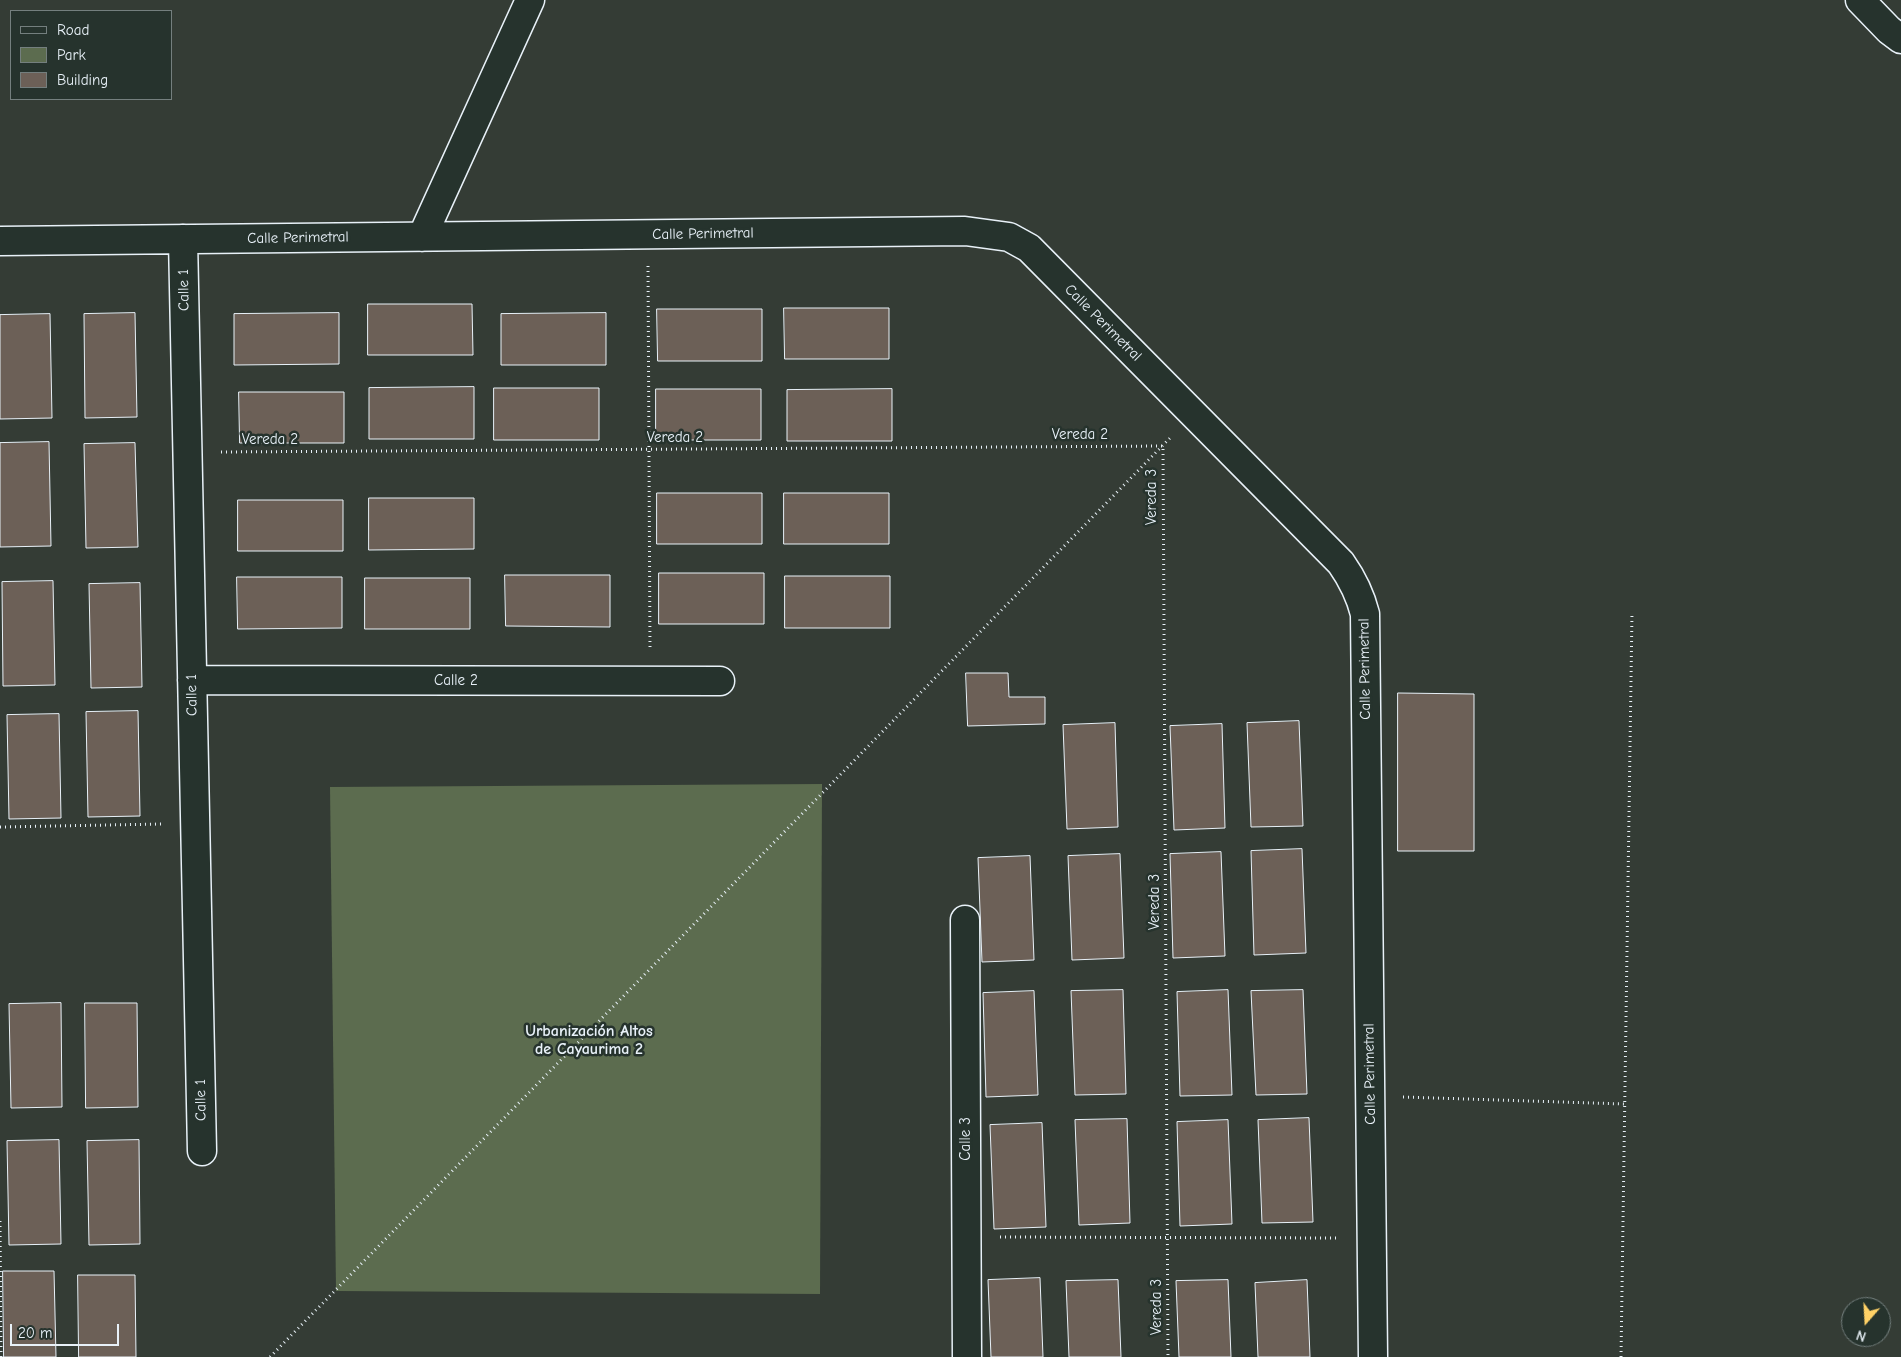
<!DOCTYPE html>
<html>
<head>
<meta charset="utf-8">
<style>
	body { margin:0 }
	#map { position:relative; width:1901px; height:1357px; overflow:hidden; background:#343c35; font-family:"Comic Neue",sans-serif }
	canvas { display:block }
	.legend { position:absolute; left:10px; top:10px; width:162px; height:90px; box-sizing:border-box; background:#26332d; border:1px solid #747f7e; margin:0; padding:6px 9px; list-style:none; font-size:15px; color:#e8f1f8 }
	.legend li { display:flex; align-items:center; gap:10px; height:25px }
	.legend b { width:25px; border:1px solid #747f7e }
	.north { position:absolute; left:1841px; top:1297px; width:50px; height:50px; box-sizing:border-box; background:#26332d; border:1px solid #747f7e; border-radius:50%; rotate:199deg; font-size:14px; font-weight:700; line-height:20px; text-align:center; color:#e8f1f8 }
	.north::after { content:''; display:block; margin:auto; width:18px; height:22px; background:#ffd166; clip-path:polygon(50% 0,100% 100%,50% 72%,0 100%) }
	.scale { position:absolute; left:10px; top:1324px; width:109px; height:22px; box-sizing:border-box; border:2px solid #e8f1f8; border-top:0; padding-left:6px; font-size:15px; line-height:18px; white-space:nowrap; color:#e8f1f8; -webkit-text-stroke:4px #26332d; paint-order:stroke }
</style>
</head>
<body>
<div id="map">
<canvas width="1901" height="1357"></canvas>
<ul class="legend">
<li><b style="height:6px;background:#26332d"></b>Road</li>
<li><b style="height:14px;background:#5c6c4f"></b>Park</li>
<li><b style="height:14px;background:#6c6057"></b>Building</li>
</ul>
<div class="north">N</div>
<div class="scale">20 m</div>
</div>
<script>
const ctx = document.querySelector('canvas').getContext('2d');
ctx.lineJoin = 'round';
function fill(path, color) {
  ctx.fillStyle = color;
  ctx.fill(path, 'evenodd');
}
function stroke(path, color, width, dash) {
  ctx.strokeStyle = color;
  ctx.lineWidth = width;
  ctx.lineCap = dash ? 'butt' : 'round';
  ctx.setLineDash(dash || []);
  ctx.stroke(path);
}
function write(font, color, halo, rows, align = 'center') {
  ctx.font = font + ' "Comic Neue",sans-serif';
  ctx.lineWidth = 5;
  ctx.setLineDash([]);
  ctx.textBaseline = 'middle';
  ctx.strokeStyle = halo;
  ctx.fillStyle = color;
  for (const [text, x, y, turn = 0] of rows) {
    ctx.save();
    ctx.translate(x, y);
    ctx.rotate((+turn || 0) * Math.PI / 180);
    ctx.textAlign = isNaN(turn) ? turn : align;
    if (halo) ctx.strokeText(text, 0, 0);
    ctx.fillText(text, 0, 0);
    ctx.restore();
  }
}
const green = new Path2D(`
	M822,784L820,1294L336,1291L330,787Z`);
const building = new Path2D(`
	M368,304H472L473,355H368Z
	M784,308H889V359H785Z
	M657,309H762V361H658Z
	M135,313L137,417L85,418L84,314Z
	M339,313V364L234,365V314Z
	M606,313V365H501V314Z
	M50,314L52,418L0,419V315Z
	M474,387V439H369V388Z
	M494,388H599V440H494Z
	M656,389H761V440H656Z
	M892,389V441H787V390Z
	M239,392H344V443H240Z
	M49,442L51,546L0,547V443Z
	M135,443L138,547L86,548L84,444Z
	M657,493H762V544H657Z
	M784,493H889V544H784Z
	M369,498H474V549L369,550Z
	M238,500H343V551H238Z
	M659,573H764V624H659Z
	M505,575H610V627L506,626Z
	M785,576H890V628H785Z
	M237,577H342V628L238,629Z
	M365,578H470V629H365Z
	M53,581L55,685L3,686L2,582Z
	M140,583L142,687L91,688L89,584Z
	M966,673H1008L1009,697H1045V724L968,726Z
	M1398,693L1474,694V851H1398Z
	M138,711L140,816L88,817L86,712Z
	M59,714L61,818L9,819L7,715Z
	M1299,721L1303,826L1251,827L1247,723Z
	M1115,723L1118,827L1067,829L1063,725Z
	M1222,724L1225,828L1174,830L1170,726Z
	M1302,849L1306,953L1254,955L1251,851Z
	M1221,852L1225,956L1173,958L1170,854Z
	M1120,854L1124,958L1072,960L1068,856Z
	M1030,856L1034,960L982,962L978,858Z
	M1123,990L1126,1094L1075,1095L1071,991Z
	M1228,990L1232,1095L1180,1096L1177,992Z
	M1303,990L1307,1094L1256,1095L1251,991Z
	M1034,991L1038,1095L986,1097L983,993Z
	M61,1003L62,1107L11,1108L9,1004Z
	M85,1003H137L138,1107L86,1108Z
	M1309,1118L1313,1222L1262,1223L1258,1120Z
	M1127,1119L1130,1223L1079,1225L1075,1120Z
	M1228,1120L1232,1224L1180,1226L1177,1122Z
	M1042,1123L1046,1227L994,1229L990,1125Z
	M59,1140L61,1244L9,1245L7,1141Z
	M139,1140L140,1244L89,1245L87,1141Z
	M3,1271H54L56,1357H4Z
	M78,1275H135L136,1357H79Z
	M1040,1278L1043,1357H991L988,1280Z
	M1118,1280L1121,1357H1069L1066,1281Z
	M1228,1280L1231,1357H1179L1176,1281Z
	M1307,1280L1310,1357H1258L1255,1283Z`);
const path = new Path2D(`
	M648,266L650,648
	M221,452L1163,446L1168,1357
	M0,827L162,824
	M1403,1097L1624,1104
	M0,1221L1,1357
	M1000,1237L1338,1238
	M270,1357L1170,438
	M1621,1357L1632,612`);
const minor = new Path2D(`
	M1860,0L1889,30L1901,39
	M422,237L530,0
	M183,239L202,1151
	M0,241L965,231L1009,237L1029,248L1341,563C1353,580 1360,594 1365,614L1373,1357
	M192,680L720,681
	M965,920L967,1357`);
const streetNames = [
	["Calle Perimetral",703,234,-1],
	["Calle Perimetral",298,238,-1],
	["Calle 1",184,290,-91],
	["Calle Perimetral",1103,323,45],
	["Vereda 2",1080,435],
	["Vereda 2",675,438],
	["Vereda 2",270,440],
	["Vereda 3",1152,497,-90],
	["Calle Perimetral",1365,669,-91],
	["Calle 2",456,681],
	["Calle 1",192,695,-91],
	["Vereda 3",1155,902,-90],
	["Calle Perimetral",1370,1074,-91],
	["Calle 1",201,1100,-91],
	["Calle 3",966,1139,-90],
	["Vereda 3",1157,1307,-90]
];
const neighbourhoodNames = [
	["Urbanización Altos",589,1031],
	["de Cayaurima 2",589,1049]
];
fill(green, '#5c6c4f');
fill(building, '#6c6057');
stroke(building, '#e8f1f8', 1);
stroke(minor, '#e8f1f8', 31);
stroke(path, '#e8f1f8', 3, [1, 4]);
stroke(minor, '#26332d', 28);
write('15px', '#e8f1f8', '#26332d', streetNames);
write('bold 16px', '#e8f1f8', '#26332d', neighbourhoodNames);
</script>
</body>
</html>
